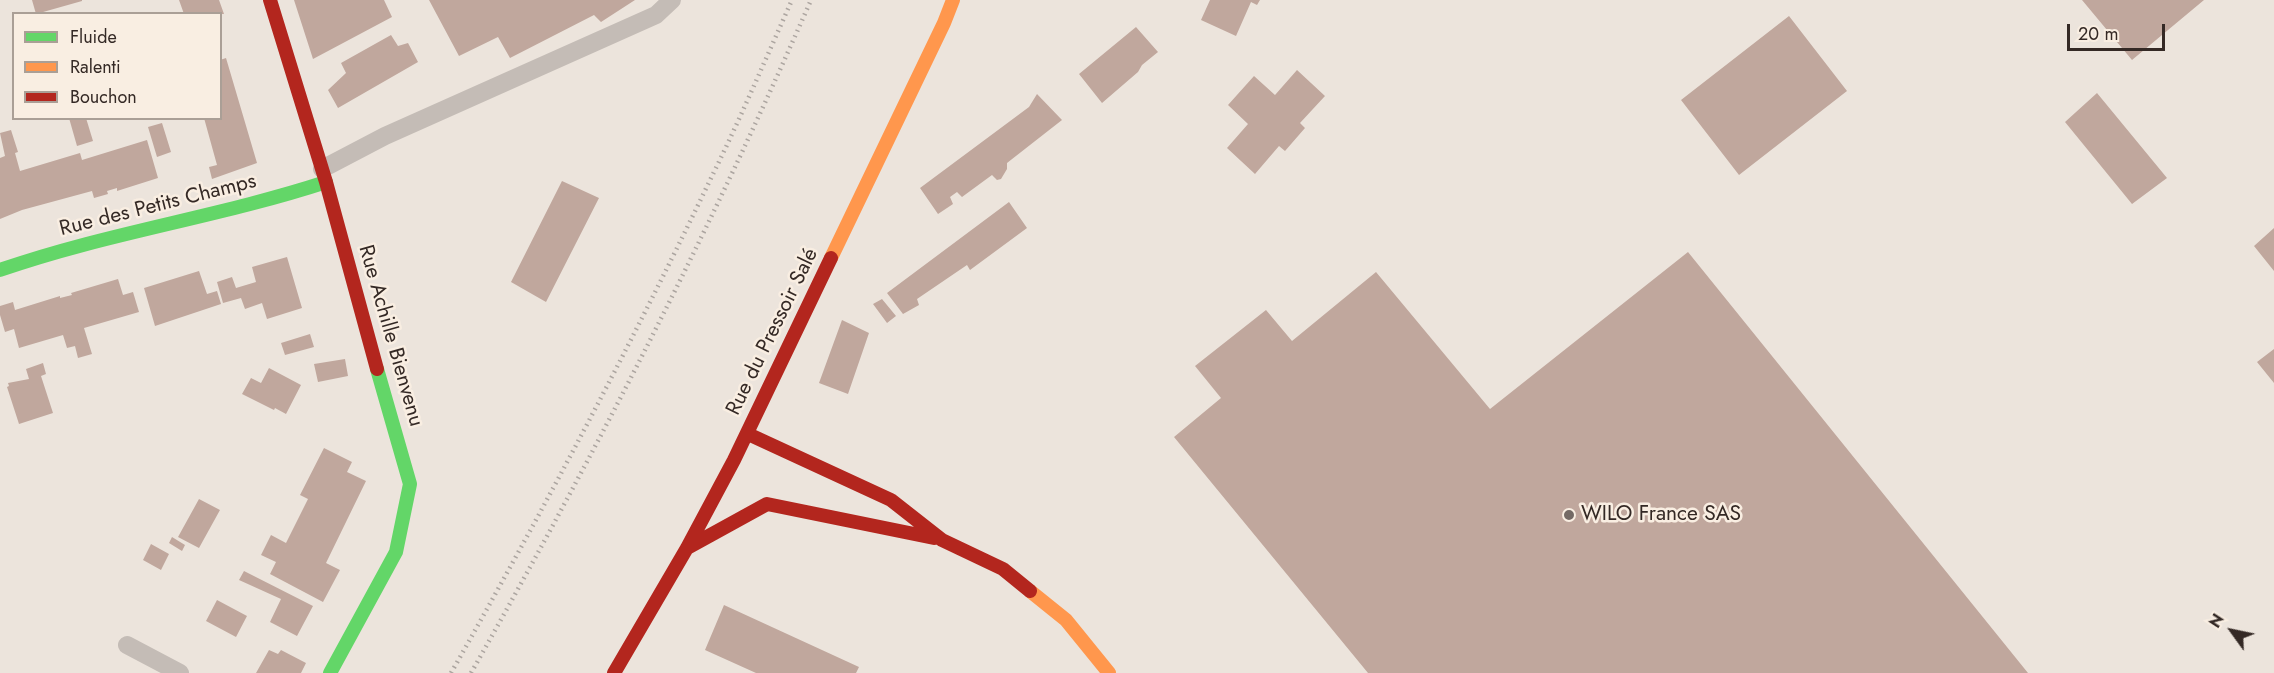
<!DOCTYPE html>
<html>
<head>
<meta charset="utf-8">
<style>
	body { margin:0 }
	#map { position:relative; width:2274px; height:673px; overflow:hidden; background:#ece4dc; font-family:Jost,sans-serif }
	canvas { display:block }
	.legend { position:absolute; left:12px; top:12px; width:210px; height:108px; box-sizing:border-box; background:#f9eee2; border:2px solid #aa9f96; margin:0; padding:8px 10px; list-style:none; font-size:18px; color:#342925 }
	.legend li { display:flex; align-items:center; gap:12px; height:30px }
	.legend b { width:30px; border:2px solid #aa9f96 }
	.north { position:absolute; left:2202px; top:601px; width:60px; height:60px; -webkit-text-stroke:4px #f9eee2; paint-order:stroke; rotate:303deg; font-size:16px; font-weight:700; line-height:24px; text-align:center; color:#342925 }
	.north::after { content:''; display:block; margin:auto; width:21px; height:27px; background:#342925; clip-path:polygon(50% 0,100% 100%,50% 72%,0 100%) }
	.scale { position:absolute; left:2067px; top:24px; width:98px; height:27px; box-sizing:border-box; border:3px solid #342925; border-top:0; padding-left:8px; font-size:18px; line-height:21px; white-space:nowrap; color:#342925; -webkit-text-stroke:4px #f9eee2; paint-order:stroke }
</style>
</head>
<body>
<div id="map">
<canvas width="2274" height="673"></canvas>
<ul class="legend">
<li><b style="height:8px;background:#63d668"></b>Fluide</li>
<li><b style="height:8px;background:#ff974d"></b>Ralenti</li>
<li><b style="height:8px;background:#b3261e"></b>Bouchon</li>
</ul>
<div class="north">N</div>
<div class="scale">20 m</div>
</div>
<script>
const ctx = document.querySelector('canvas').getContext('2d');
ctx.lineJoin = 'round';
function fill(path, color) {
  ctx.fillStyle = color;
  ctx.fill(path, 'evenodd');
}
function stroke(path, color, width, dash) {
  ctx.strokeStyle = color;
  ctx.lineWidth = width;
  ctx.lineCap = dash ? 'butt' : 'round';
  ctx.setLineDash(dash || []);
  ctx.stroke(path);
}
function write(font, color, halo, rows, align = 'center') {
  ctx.font = font + ' Jost,sans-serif';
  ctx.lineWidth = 5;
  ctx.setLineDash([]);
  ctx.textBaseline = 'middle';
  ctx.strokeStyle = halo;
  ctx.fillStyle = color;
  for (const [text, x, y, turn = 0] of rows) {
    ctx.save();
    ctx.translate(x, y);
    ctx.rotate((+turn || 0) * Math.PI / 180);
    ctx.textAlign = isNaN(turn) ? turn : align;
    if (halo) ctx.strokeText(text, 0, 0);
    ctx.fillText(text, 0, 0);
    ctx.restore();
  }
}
const building = new Path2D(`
	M32,0H82V1L36,14Z
	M179,0H219L224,14H184Z
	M294,0H384L392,17L313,59Z
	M429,0H635L601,22L594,15L510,58L498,37L459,56Z
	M1210,0H1260L1257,5L1251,2L1236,36L1201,20Z
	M2082,0H2204L2132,60Z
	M1789,16L1847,91L1739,175L1681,100Z
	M1136,27L1158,52L1142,65L1138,72L1102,103L1079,74Z
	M391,35L398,46L408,43L418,62L338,108L328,90L346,73L341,63Z
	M226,58L257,163L212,179L209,167L217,165L204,118H220V60Z
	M1297,70L1325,96L1300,123L1305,128L1285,151L1279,146L1255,174L1227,148L1248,124L1228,105L1254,76L1275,95Z
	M2097,93L2167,178L2132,204L2065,122Z
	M1037,94L1062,120L1007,163V169L1001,179L997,180L992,175L962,197L957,192L950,197L953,204L938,214L920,188L1029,107Z
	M69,118H86L93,141L77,146Z
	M162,123L171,152L157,157L148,127Z
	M11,130L18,152L15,153L20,171L80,153L82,160L147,140L158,178L117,191V188L107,191L108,194L94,198L92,191L22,210L0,219V158L5,156L0,133Z
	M562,181L599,198L546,302L511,282Z
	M1009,202L1027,228L970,270L967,265L917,299L919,305L903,314L887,293Z
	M2274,228V271L2254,246Z
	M1688,252L2028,673H1368L1174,437L1221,398L1195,366L1266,310L1292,341L1376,272L1490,409Z
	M287,257L302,308L267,319L262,303L245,309L241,298L223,303L217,282L232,277L236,288L256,282L252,267Z
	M199,271L207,294L217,291L221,304L155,326L144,288Z
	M118,279L123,295L133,292L139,312L84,328L92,354L78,358L75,346L67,348L63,335L19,348L14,329L5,332L0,315V306L13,302L15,310L60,296V298L72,295L71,293Z
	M882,299L896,316L887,323L873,304Z
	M842,320L869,333L848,394L819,383Z
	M310,334L314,347L285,355L281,343Z
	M2274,349V383L2257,362Z
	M345,359L348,376L318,382L314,364Z
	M43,363L46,374L41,376L53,413L19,424L7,387L9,386L8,383L29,379L26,369Z
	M269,368L301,385L286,414L275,408L274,410L242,394L251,378L261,383Z
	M324,448L352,462L347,472L366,481L326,563L340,570L323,602L270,574L276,562L261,555L271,535L286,543L308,499L300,495Z
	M199,499L220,510L199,548L178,537Z
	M172,537L185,545L182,551L169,543Z
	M151,544L169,554L161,570L143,560Z
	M244,571L313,606L297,636L270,622L281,599L239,580Z
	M217,600L247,616L236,637L206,621Z
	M724,605L859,667L856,673H756L705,650Z
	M269,650L278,654L281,650L306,663L301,673H256Z`);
const lane = new Path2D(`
	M322,169L385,136L656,15L672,0
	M127,645L180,673`);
const fast = new Path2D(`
	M0,270C106,233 219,217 326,182
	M330,673L396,552L410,484L377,369`);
const slow = new Path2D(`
	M831,258L944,23L953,0
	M1030,591L1066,620L1109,673`);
const jam = new Path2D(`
	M270,0L326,182L377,369
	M748,434L891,500L942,540L1003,569L1030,591
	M687,548L767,504L934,538
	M614,673L687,548L734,460L831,258`);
const rail = new Path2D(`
	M451,673C544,509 632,343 713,174C741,117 766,58 792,0
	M471,673C595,454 710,231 811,0`);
const markers = [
	[1569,515,6,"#746a65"]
];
const streetNames = [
	["Rue des Petits Champs",158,206,-14],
	["Rue du Pressoir Salé",773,332,-64],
	["Rue Achille Bienvenu",390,336,74]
];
const poiNames = [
	["WILO France SAS",1581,515]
];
fill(building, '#c0a79d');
stroke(lane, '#c4bcb6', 18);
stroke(fast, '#63d668', 14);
stroke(slow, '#ff974d', 14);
stroke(jam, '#b3261e', 14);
stroke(rail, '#aca5a0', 4.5, [1.5, 4.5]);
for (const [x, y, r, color] of markers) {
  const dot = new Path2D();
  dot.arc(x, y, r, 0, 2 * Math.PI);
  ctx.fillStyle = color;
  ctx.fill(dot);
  stroke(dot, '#f9eee2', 2);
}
write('21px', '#342925', '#f9eee2', streetNames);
write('21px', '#342925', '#f9eee2', poiNames, 'left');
</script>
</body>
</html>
